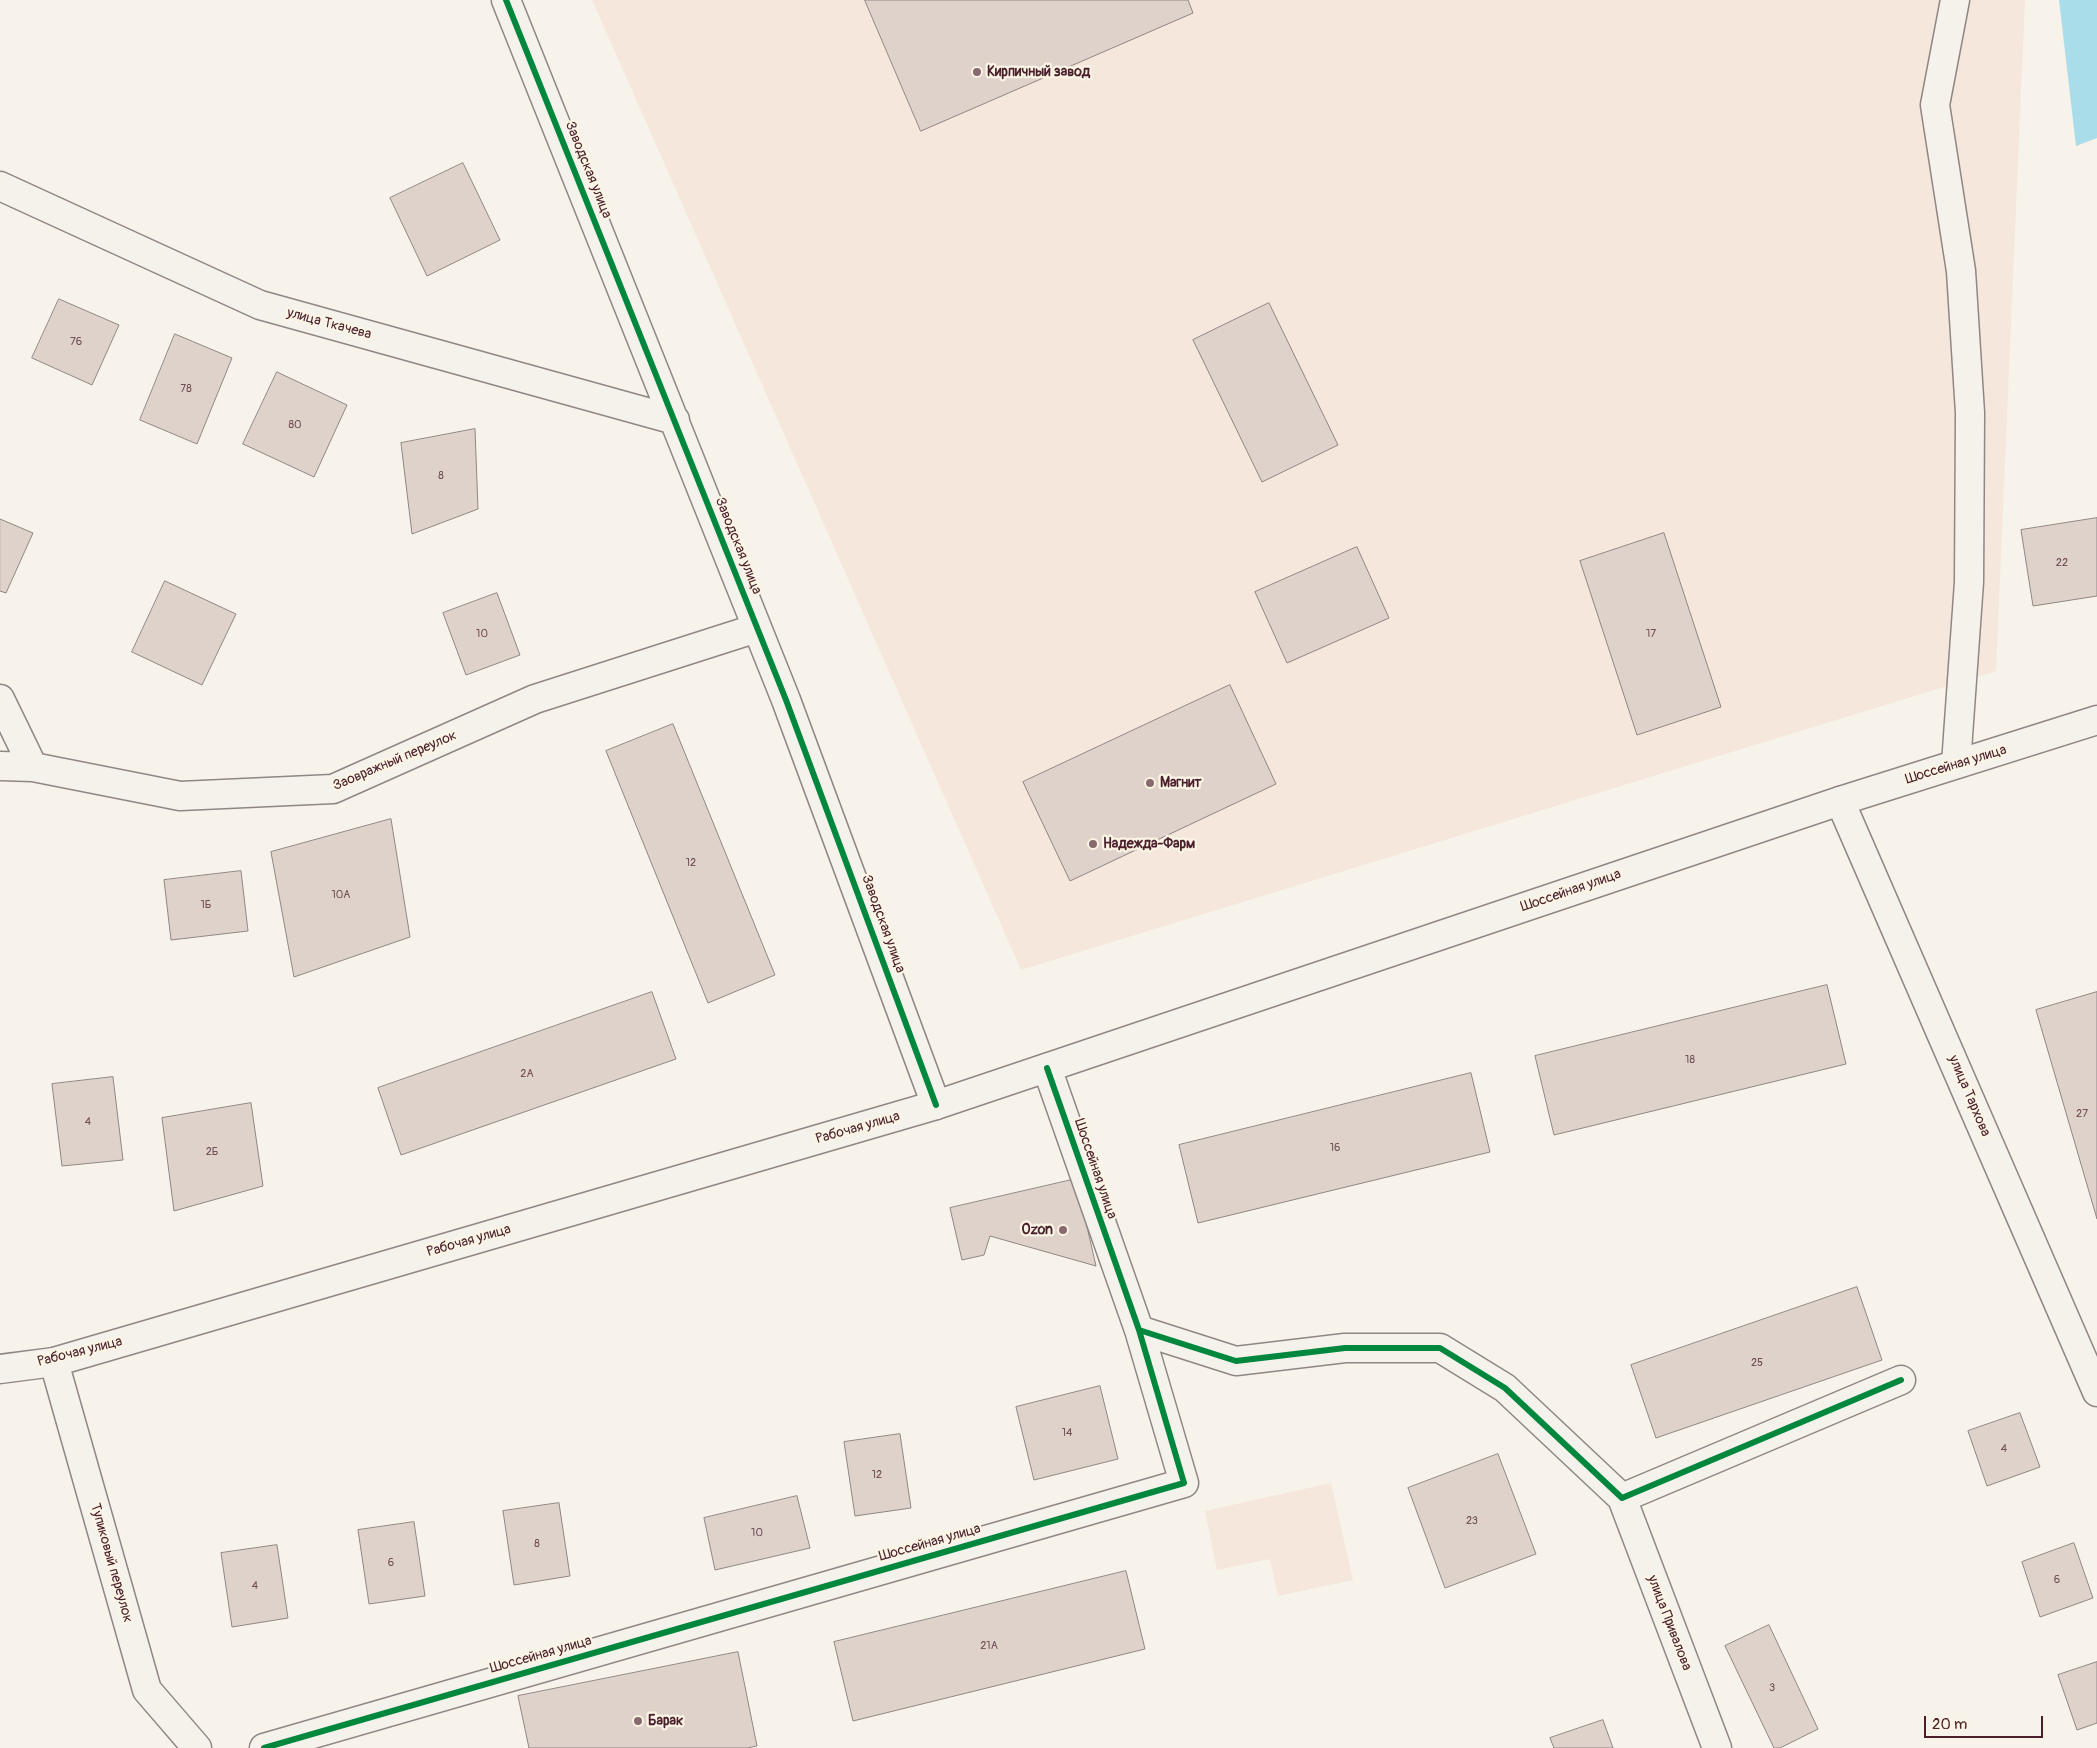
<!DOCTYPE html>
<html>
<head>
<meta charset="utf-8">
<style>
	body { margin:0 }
	#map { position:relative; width:2097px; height:1748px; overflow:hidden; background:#f7f3ea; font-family:Pangolin,sans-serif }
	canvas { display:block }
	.scale { position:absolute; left:1924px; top:1716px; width:119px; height:22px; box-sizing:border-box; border:2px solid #4a1f2b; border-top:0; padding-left:6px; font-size:15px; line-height:18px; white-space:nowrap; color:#4a1f2b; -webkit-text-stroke:4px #fcf5e5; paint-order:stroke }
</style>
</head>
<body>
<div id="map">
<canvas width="2097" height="1748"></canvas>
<div class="scale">20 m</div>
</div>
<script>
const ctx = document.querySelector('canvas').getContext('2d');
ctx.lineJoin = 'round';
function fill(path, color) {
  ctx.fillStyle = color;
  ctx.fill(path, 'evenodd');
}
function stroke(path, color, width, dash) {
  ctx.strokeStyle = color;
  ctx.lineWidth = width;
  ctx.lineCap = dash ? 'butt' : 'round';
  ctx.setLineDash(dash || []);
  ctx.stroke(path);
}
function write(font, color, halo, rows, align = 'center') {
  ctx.font = font + ' Pangolin,sans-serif';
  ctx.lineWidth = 4.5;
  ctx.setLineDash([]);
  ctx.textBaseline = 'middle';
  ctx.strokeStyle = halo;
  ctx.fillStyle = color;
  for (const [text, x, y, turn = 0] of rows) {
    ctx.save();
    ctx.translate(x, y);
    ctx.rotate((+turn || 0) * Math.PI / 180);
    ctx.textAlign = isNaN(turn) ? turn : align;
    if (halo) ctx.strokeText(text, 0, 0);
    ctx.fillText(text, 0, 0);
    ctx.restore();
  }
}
const built = new Path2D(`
	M592,0H2025L1996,671L1021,970Z
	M1331,1483L1353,1580L1278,1596L1270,1559L1217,1570L1205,1511Z`);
const water = new Path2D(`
	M2059,0H2097V138L2076,146Z`);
const building = new Path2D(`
	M865,0H1188L1193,13L921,131Z
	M463,163L500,240L427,276L390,198Z
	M59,299L119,325L92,385L32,358Z
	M1269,303L1338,445L1262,482L1193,340Z
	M175,334L232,358L197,444L140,420Z
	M277,372L347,405L314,477L243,444Z
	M475,429L478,509L412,534L401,443Z
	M2097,518V596L2033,606L2021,530Z
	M0,519L33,533L6,593L0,591Z
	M1664,533L1721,707L1637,735L1580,561Z
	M1357,547L1389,618L1287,663L1255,592Z
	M165,581L236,614L202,685L132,652Z
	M497,593L520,655L466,675L443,613Z
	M1230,685L1276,784L1070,881L1023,782Z
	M673,724L775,975L708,1003L606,751Z
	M391,819L410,937L294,977L271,852Z
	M241,871L248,931L171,940L164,880Z
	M1827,985L1846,1064L1554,1135L1535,1056Z
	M652,992L676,1059L401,1155L378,1088Z
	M2097,992V1219L2036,1010Z
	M1471,1073L1490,1152L1198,1223L1179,1145Z
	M113,1077L123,1160L62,1166L52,1084Z
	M251,1103L263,1186L174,1211L162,1118Z
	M1076,1179L1096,1266L990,1236L984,1255L962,1260L950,1208Z
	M1857,1287L1882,1360L1656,1438L1631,1365Z
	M1100,1386L1118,1459L1034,1480L1016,1407Z
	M2020,1413L2040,1467L1987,1486L1968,1431Z
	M900,1434L911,1508L855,1516L844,1442Z
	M1498,1454L1536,1554L1445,1588L1408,1488Z
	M797,1496L810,1548L715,1570L704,1518Z
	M559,1503L570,1576L514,1585L503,1511Z
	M414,1522L425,1596L369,1604L358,1530Z
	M2074,1543L2093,1598L2040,1617L2022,1562Z
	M277,1545L288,1618L232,1627L221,1553Z
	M1126,1571L1145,1649L853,1721L834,1642Z
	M1769,1625L1818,1729L1780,1748H1774L1725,1646Z
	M738,1652L757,1746L747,1748H529L518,1696Z
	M2097,1662V1723L2077,1730L2058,1675Z
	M1603,1720L1613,1748H1554L1550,1738Z`);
const minor = new Path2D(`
	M506,0L786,700L936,1105
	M1955,0L1935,105L1961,271L1970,413L1969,582L1956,764
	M0,186L260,305L675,420
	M0,699L33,767L180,796L333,789L535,699L757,628
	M0,766L33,767
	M1840,801L2097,1392
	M1139,1330L1236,1361L1345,1348H1440L1505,1388L1622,1498L1901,1380
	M54,1362L147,1690L197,1748
	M1622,1498L1717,1748
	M264,1748L1184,1483L1139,1330L1047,1068`);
const secondary = new Path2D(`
	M0,1369L54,1362L936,1105L1840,801L2097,720`);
const cycleway = new Path2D(`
	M506,0L786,700L936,1105
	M1139,1330L1236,1361L1345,1348H1440L1505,1388L1622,1498L1901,1380
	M264,1748L1184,1483L1139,1330L1047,1068`);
const markers = [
	[977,72,5,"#87696e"],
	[1150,783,5,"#87696e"],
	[1093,844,5,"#87696e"],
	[1063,1230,5,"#87696e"],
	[638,1721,5,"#87696e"]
];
const numberNames = [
	["76",76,342],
	["78",186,389],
	["80",295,425],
	["8",441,476],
	["22",2062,563],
	["10",482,634],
	["17",1651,634],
	["12",691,863],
	["10А",341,895],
	["1Б",206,905],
	["18",1690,1060],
	["2А",527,1074],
	["27",2082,1114],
	["4",88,1122],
	["16",1335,1148],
	["2Б",212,1152],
	["25",1757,1363],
	["14",1067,1433],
	["4",2004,1449],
	["12",877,1475],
	["23",1472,1521],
	["10",757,1533],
	["8",537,1544],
	["6",391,1563],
	["6",2057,1580],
	["4",255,1586],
	["21А",989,1646],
	["3",1772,1688]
];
const poiNames = [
	["Кирпичный завод",987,72],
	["Магнит",1160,783],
	["Надежда-Фарм",1103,844],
	["Ozon",1053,1230,"right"],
	["Барак",648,1721]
];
const streetNames = [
	["Заводская улица",588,170,68],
	["улица Ткачева",329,324,15],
	["Заводская улица",738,546,68],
	["Заовражный переулок",395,761,-23],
	["Шоссейная улица",1956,765,-17],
	["Шоссейная улица",1571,891,-19],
	["Заводская улица",883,924,70],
	["улица Тархова",1969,1096,67],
	["Рабочая улица",858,1128,-16],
	["Шоссейная улица",1095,1169,71],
	["Рабочая улица",469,1241,-16],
	["Рабочая улица",80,1352,-14],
	["Шоссейная улица",930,1543,-16],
	["Тупиковый переулок",111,1563,74],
	["улица Привалова",1669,1623,69],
	["Шоссейная улица",541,1655,-16]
];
fill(built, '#f5e7db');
fill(water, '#aaddea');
fill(building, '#ded2cb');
stroke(building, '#908684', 1);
stroke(minor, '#908684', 31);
stroke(secondary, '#908684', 31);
stroke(minor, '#f5f2ec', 28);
stroke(secondary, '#f5f2ec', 28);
stroke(cycleway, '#00873e', 6);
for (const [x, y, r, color] of markers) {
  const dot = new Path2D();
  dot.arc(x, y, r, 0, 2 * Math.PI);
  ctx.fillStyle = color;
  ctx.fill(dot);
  stroke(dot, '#fcf5e5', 2);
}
write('11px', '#6f4c53', null, numberNames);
write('bold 14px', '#4a1f2b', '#fcf5e5', poiNames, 'left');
write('14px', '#4a1f2b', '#fcf5e5', streetNames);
</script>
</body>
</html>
